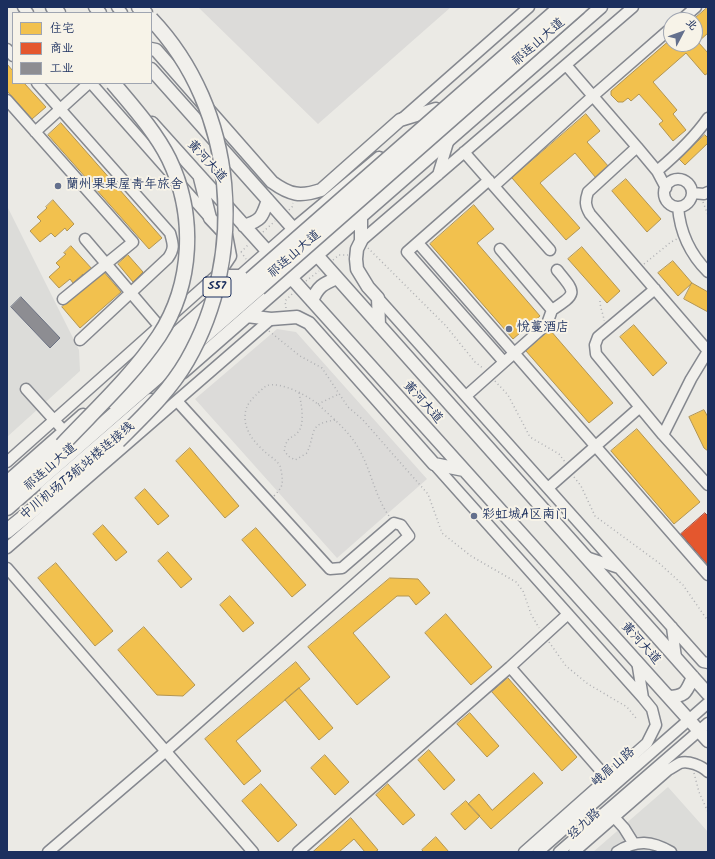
<!DOCTYPE html>
<html>
<head>
<meta charset="utf-8">
<style>
	body { margin:0 }
	#map { position:relative; width:715px; height:859px; overflow:hidden; background:#ebeae5; font-family:Kalam,"LXGW WenKai TC",sans-serif }
	canvas { display:block }
	.frame { position:absolute; inset:0; border:8px solid #1b2f5e; pointer-events:none }
	.legend { position:absolute; left:12px; top:12px; width:140px; height:72px; box-sizing:border-box; background:#f7f3e8; border:1px solid #9fa5b1; margin:0; padding:5px 7px; list-style:none; font-size:12px; color:#1b2f5e }
	.legend li { display:flex; align-items:center; gap:8px; height:20px }
	.legend b { width:20px; border:1px solid #9fa5b1 }
	.north { position:absolute; left:663px; top:12px; width:40px; height:40px; box-sizing:border-box; background:#f7f3e8; border:1px solid #9fa5b1; border-radius:50%; rotate:49deg; font-size:11px; font-weight:700; line-height:16px; text-align:center; color:#1b2f5e }
	.north::after { content:''; display:block; margin:auto; width:14px; height:18px; background:#64708d; clip-path:polygon(50% 0,100% 100%,50% 72%,0 100%) }
</style>
</head>
<body>
<div id="map">
<canvas width="715" height="859"></canvas>
<div class="frame"></div>
<ul class="legend">
<li><b style="height:11px;background:#f2c14e"></b>住宅</li>
<li><b style="height:11px;background:#e4572e"></b>商业</li>
<li><b style="height:11px;background:#8d8d92"></b>工业</li>
</ul>
<div class="north">北</div>
</div>
<script>
const ctx = document.querySelector('canvas').getContext('2d');
ctx.lineJoin = 'round';
function fill(path, color) {
  ctx.fillStyle = color;
  ctx.fill(path, 'evenodd');
}
function stroke(path, color, width, dash) {
  ctx.strokeStyle = color;
  ctx.lineWidth = width;
  ctx.lineCap = dash ? 'butt' : 'round';
  ctx.setLineDash(dash || []);
  ctx.stroke(path);
}
function write(font, color, halo, rows, align = 'center') {
  ctx.font = font + ' Kalam,"LXGW WenKai TC",sans-serif';
  ctx.lineWidth = 4;
  ctx.setLineDash([]);
  ctx.textBaseline = 'middle';
  ctx.strokeStyle = halo;
  ctx.fillStyle = color;
  for (const [text, x, y, turn = 0] of rows) {
    ctx.save();
    ctx.translate(x, y);
    ctx.rotate((+turn || 0) * Math.PI / 180);
    ctx.textAlign = isNaN(turn) ? turn : align;
    if (halo) ctx.strokeText(text, 0, 0);
    ctx.fillText(text, 0, 0);
    ctx.restore();
  }
}
const built = new Path2D(`
	M7,206L79,350L80,371L7,437Z
	M668,787L708,832V852H593Z`);
const green = new Path2D(`
	M198,7H451L318,124Z
	M277,329L296,332L427,479L337,558L195,399Z`);
const homes = new Path2D(`
	M708,7V33L698,42L708,53V73L705,75L686,53L653,82L677,110L673,114L686,130L673,141L659,124L663,121L639,94L631,101L628,98L623,102H618L611,95V91L671,39V44H695V20H693Z
	M7,64L13,71V83H24L46,107L32,119L7,91Z
	M586,114L600,131L587,142L609,167L596,178L575,153L540,183L580,228L566,240L512,178Z
	M61,123L162,238L149,249L48,135Z
	M705,135L708,138V143L685,165L679,159Z
	M626,179L661,219L647,232L612,191Z
	M53,200L74,224L67,231L65,228L55,237L51,233L40,242L30,231L41,221L37,217L47,208L46,207Z
	M474,205L494,229L477,243L540,316L513,339L430,244Z
	M71,246L93,270L85,276L83,274L73,283L70,279L59,288L49,277L60,267L56,263L66,254L64,253Z
	M582,247L620,291L607,303L568,259Z
	M128,255L143,272L133,282L118,264Z
	M673,261L692,283L678,296L658,273Z
	M103,271L121,292L80,328L62,307Z
	M692,283L708,292V312L684,299Z
	M634,325L667,363L653,376L620,337Z
	M550,330L613,403L589,423L526,351Z
	M704,410L708,417V451L704,448L689,417Z
	M637,429L700,502L674,524L611,451Z
	M190,448L239,506L225,518L176,461Z
	M145,489L169,516L158,525L135,498Z
	M103,525L127,552L116,561L93,534Z
	M256,528L306,585L292,597L242,540Z
	M168,552L192,579L181,588L158,561Z
	M56,563L113,631L95,646L38,578Z
	M390,578L418,579L430,593L416,605L409,596H397L353,633L390,677L357,705L308,647Z
	M230,596L254,623L243,632L220,605Z
	M446,614L492,667L471,685L425,633Z
	M144,627L195,685L183,696L157,695L118,650Z
	M296,662L310,679L236,741L261,771L244,785L205,739Z
	M508,678L577,757L562,771L492,692Z
	M299,688L333,728L319,740L285,700Z
	M470,713L499,746L487,757L457,724Z
	M429,750L455,780L444,790L418,760Z
	M325,755L349,782L335,795L311,768Z
	M534,773L543,783L491,829L468,804L479,794L492,810Z
	M261,784L297,825L278,842L242,801Z
	M388,784L415,815L403,825L376,795Z
	M466,801L480,816L465,830L451,814Z
	M351,818L378,850L375,852H365L354,839L339,852H313Z
	M436,837L449,852H424L422,850Z`);
const shops = new Path2D(`
	M705,513L708,516V565L681,534Z`);
const industry = new Path2D(`
	M21,297L60,338L50,348L11,307Z`);
const path = new Path2D(`
	M703,202L708,215
	M289,210L292,207L293,203
	M263,232L275,221
	M368,248L446,326L475,362L484,369
	M241,252L248,245
	M241,252L246,259
	M333,260L339,255H348
	M644,264L671,242L677,239
	M306,281L319,271
	M600,301C600,308 604,316 604,321
	M286,308L285,301L293,293
	M269,331L300,356L322,368L348,407L362,419L428,494L442,533L471,556L516,582L523,591L531,614L539,628
	M495,381L508,395L530,437L559,454L565,462
	M299,393C301,402 305,422 299,431C292,440 288,434 284,450L288,456L295,460L307,453C316,432 308,424 335,420
	M318,404L339,394
	M574,477L581,486L595,516L659,563L683,585L708,621
	M274,496C282,487 283,486 282,475C281,472 281,468 280,466C276,459 269,456 264,451C255,443 245,431 245,418C245,408 248,403 255,396C258,393 262,389 266,386C280,380 311,397 321,407C337,422 353,435 362,455C372,475 376,498 389,516
	M549,642L566,666L588,684L627,707L636,718
	M694,773L699,792L708,812`);
const minor = new Path2D(`
	M23,7L28,13
	M117,7L122,13
	M681,20L696,7
	M7,49L13,56
	M566,65L637,147
	M37,83L170,233C173,244 175,248 168,258L80,340
	M91,83L210,218
	M7,100L133,242L63,299
	M403,118L529,7
	M35,132L89,83
	M464,152L550,250
	M657,171C676,155 694,138 708,118
	M438,175L449,139
	M664 193a14 14 0 1 1 28 0a14 14 0 1 1-28 0Z
	M489,180L407,252L504,362
	M494,186L593,96L671,28
	M666,188L657,171L637,147L588,192C585,201 585,206 590,214L708,351
	M692,193L704,194L708,192
	M678,207C680,232 690,254 708,272
	M85,239L160,327
	M361,241L633,7
	M418,243L708,575
	M655,289L598,337L595,345L596,354L663,435L708,485
	M378,298L703,662L708,663
	M552,310C578,293 576,293 557,270
	M26,389L64,431
	M466,396L547,324L552,310L500,249
	M663,435L691,379L708,351
	M7,462L217,275H242
	M434,464L643,698L652,709L656,725L647,743L524,852
	M548,488L640,407
	M7,548L271,319
	M586,557L619,568
	M7,568L253,852
	M672,627L676,658
	M637,661L643,698
	M510,667L608,779
	M614,817L624,828L634,844
	M48,852L166,751L409,536L401,525L394,523L342,568L330,569L177,401
	M298,852L510,667L568,614
	M538,852L708,703
	M559,852L708,723
	M574,852L668,770C672,768 676,765 680,763C688,760 702,766 708,772
	M617,852C637,839 652,841 671,852`);
const major = new Path2D(`
	M95,7L100,13
	M151,49L156,50L272,182C290,195 300,197 321,190L400,120L436,109
	M151,69L708,694
	M152,123L708,741
	M200,178L210,218L226,235L230,256L220,271
	M361,216V241L357,249L356,259L357,269L368,287L378,298L379,325
	M244,226C262,220 262,217 268,200
	M312,301C318,286 323,284 337,278
	M247,316L271,319L297,317L309,323L434,464L464,470
	M146,360L294,229L379,158
	M183,372L601,7
	M7,482L83,415
	M46,491L151,400
	M669,697C686,696 686,692 693,677`);
const highway = new Path2D(`
	M53,7L58,13
	M139,7L145,13
	M111,401L251,279
	M7,493L71,436
	M7,508L259,288
	M7,531L118,441`);
const highwayBridge = new Path2D(`
	M251,279L561,7
	M259,288L579,7
	M118,441C143,416 169,392 187,361C248,255 237,109 151,19
	M62,445C95,410 132,376 159,336C193,284 196,215 169,159C155,131 133,107 113,83`);
const markers = [
	[58,186,4,"#64708d"],
	[509,329,4,"#64708d"],
	[474,516,4,"#64708d"]
];
const shields = [
	[217,287,28]
];
const shieldNames = [
	["S57",217,287]
];
const streetNames = [
	["祁连山大道",539,43,-41],
	["黄河大道",206,162,48],
	["祁连山大道",295,255,-41],
	["黄河大道",422,403,48],
	["祁连山大道",51,468,-41],
	["中川机场T3航站楼连接线",78,472,-40],
	["黄河大道",640,644,48],
	["峨眉山路",614,768,-41],
	["经九路",585,825,-42]
];
const poiNames = [
	["蘭州果果屋青年旅舍",66,186],
	["悦蔓酒店",517,329],
	["彩虹城A区南门",482,516]
];
fill(built, '#dcdcd9');
fill(green, '#dcdbd9');
fill(homes, '#f2c14e');
stroke(homes, '#b29553', 1);
fill(shops, '#e4572e');
stroke(shops, '#a84b3c', 1);
fill(industry, '#8d8d92');
stroke(industry, '#6b7182', 1);
stroke(minor, '#85888f', 13);
stroke(major, '#85888f', 15);
stroke(highway, '#85888f', 17);
stroke(path, '#b0b1b4', 1.5, [1, 3]);
stroke(minor, '#f1f0ec', 10);
stroke(major, '#f1f0ec', 12);
stroke(highway, '#f1f0ec', 14);
stroke(highwayBridge, '#85888f', 17, []);
stroke(highwayBridge, '#f1f0ec', 14);
for (const [x, y, r, color] of markers) {
  const dot = new Path2D();
  dot.arc(x, y, r, 0, 2 * Math.PI);
  ctx.fillStyle = color;
  ctx.fill(dot);
  stroke(dot, '#f7f3e8', 1.5);
}
for (const [x, y, w] of shields) {
  const box = new Path2D();
  box.roundRect(x - w / 2, y - 10, w, 20, 3);
  ctx.fillStyle = '#f7f3e8';
  ctx.fill(box);
  stroke(box, '#1b2f5e', 1);
}
write('bold 12px', '#1b2f5e', null, shieldNames);
write('13px', '#1b2f5e', '#f7f3e8', streetNames);
write('13px', '#1b2f5e', '#f7f3e8', poiNames, 'left');
</script>
</body>
</html>
